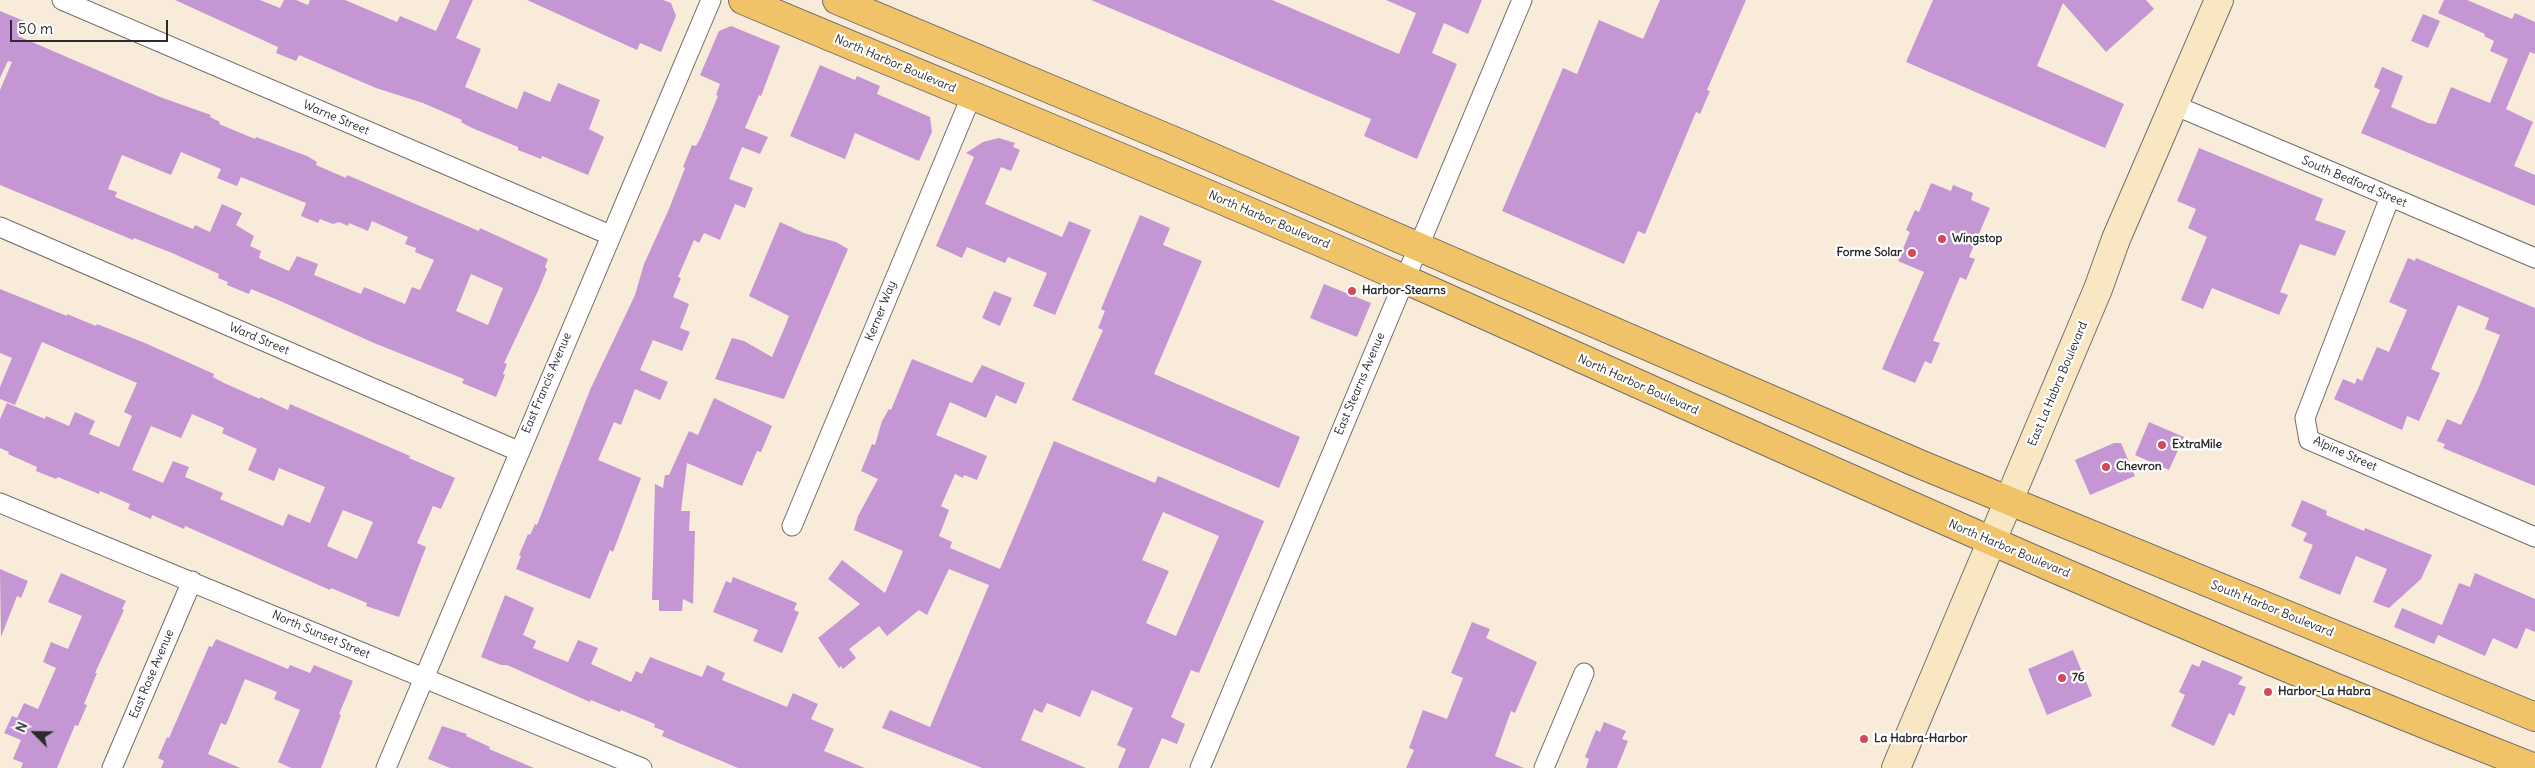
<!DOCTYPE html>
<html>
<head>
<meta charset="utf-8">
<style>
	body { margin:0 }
	#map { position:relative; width:2535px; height:768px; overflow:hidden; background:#f8ebda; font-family:Delius,sans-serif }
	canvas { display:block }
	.north { position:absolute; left:10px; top:708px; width:50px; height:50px; -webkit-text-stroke:4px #fff; paint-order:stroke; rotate:293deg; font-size:14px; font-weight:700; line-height:20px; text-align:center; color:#2b2b2b }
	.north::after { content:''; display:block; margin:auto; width:18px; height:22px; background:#2b2b2b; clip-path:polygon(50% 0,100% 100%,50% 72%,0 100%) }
	.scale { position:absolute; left:10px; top:20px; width:158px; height:22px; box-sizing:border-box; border:2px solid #2b2b2b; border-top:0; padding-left:6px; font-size:15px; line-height:18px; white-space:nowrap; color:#2b2b2b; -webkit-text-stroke:4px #fff; paint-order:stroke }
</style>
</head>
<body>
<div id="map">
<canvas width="2535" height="768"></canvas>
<div class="north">N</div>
<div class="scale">50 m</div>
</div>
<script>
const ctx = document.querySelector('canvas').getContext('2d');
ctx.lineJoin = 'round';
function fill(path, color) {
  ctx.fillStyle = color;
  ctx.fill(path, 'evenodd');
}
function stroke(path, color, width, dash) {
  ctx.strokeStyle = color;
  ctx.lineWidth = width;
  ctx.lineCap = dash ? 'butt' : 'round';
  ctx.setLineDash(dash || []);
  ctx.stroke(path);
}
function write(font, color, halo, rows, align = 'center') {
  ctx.font = font + ' Delius,sans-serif';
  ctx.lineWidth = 4.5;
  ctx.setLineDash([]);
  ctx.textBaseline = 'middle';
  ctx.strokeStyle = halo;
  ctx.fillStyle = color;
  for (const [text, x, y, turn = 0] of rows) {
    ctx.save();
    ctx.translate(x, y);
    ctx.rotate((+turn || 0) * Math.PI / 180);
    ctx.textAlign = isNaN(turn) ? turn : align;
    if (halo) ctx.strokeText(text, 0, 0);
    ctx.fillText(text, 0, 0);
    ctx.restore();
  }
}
const building = new Path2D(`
	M175,0H260L280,8L284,0H296L308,5L310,0H345L397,22L400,16L436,31L450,0H473L456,38L481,49L465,87L517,109L524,91L550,102L558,83L600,100L589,129L604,137L588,175L542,156L541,159L518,150V147L472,128L461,122L462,120L423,103L376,88L299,55L296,61L276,53L278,47Z
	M527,0H663L671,3L676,16L661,52L640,43L637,50Z
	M1091,0H1272L1399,54L1416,13L1386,0H1482L1468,34L1444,23L1432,53L1457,64L1417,159L1364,136L1371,119Z
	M1660,0H1746L1707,90L1710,91L1700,114L1696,112L1645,234L1638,231L1624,264L1502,211L1563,68L1577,74L1599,20L1643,39Z
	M1933,0H2146L2154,9L2106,52L2063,3L2037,66L2124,104L2105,148L1906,62Z
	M2444,0H2467L2512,19L2515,13L2535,22V54L2530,52L2506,109L2533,122L2514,166L2535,175V206L2361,133L2380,90L2374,87L2382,67L2403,76L2391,107L2428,123L2436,124L2451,87L2490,103L2508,59L2490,51L2494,41L2484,36L2485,34L2438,13Z
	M0,11L24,21L18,36L160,97L211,115L210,117L220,122L219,124L255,139L256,137L307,156L317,162L316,165L346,178L347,175L479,231L480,228L548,259L545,267L547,269L538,291L504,363L507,364L503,374L505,375L496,397L462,383L464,379L374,343L278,300L251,289L249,294L227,285L228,282L218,278L219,274L172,253L134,238L133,240L0,185V90L12,62L8,61L0,78ZM181,152L221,169L217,178L237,186L241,177L306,203L301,216L318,223L320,219L333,224L339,222L348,226L349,223L368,231L372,221L408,237L405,244L416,248L415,252L434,260L420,290L412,287L405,304L364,287L361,294L314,275L318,264L297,256L289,271L259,258L261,251L250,246L254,236L236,225L242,213L222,204L210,232L195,225L193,229L115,197L117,192L108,189L122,155L171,175ZM471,274L503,288L488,325L456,311Z
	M2423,14L2440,21L2428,48L2411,41Z
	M731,26L780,46L761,96L759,95L745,128L768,137L760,154L742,147L729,179L753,188L745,208L735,204L720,240L704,233L699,243L694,240L678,277L681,278L673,297L689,304L680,328L690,332L682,351L653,340L640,370L668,382L660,400L635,389L621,425L614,422L598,460L641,478L613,552L610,550L590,599L516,569L521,556L519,555L528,534L530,535L535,524L537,525L590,390L635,295L644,264L669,209L685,168L683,167L692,145L696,146L701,137L718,96L716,95L720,84L700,75L719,31Z
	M820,65L855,80L857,76L880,86L877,94L930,117L932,132L919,161L855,133L845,159L790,136Z
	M999,138L1015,143L1013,147L1020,150L1011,171L1001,167L985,204L1062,237L1069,221L1091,230L1055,315L1033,306L1047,273L1008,257L1005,263L967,247L962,258L936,246L974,157L966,153L983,142Z
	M2199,148L2323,199L2315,220L2346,231L2335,256L2300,244L2280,292L2288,295L2279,315L2212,288L2203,309L2181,300L2207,237L2188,228L2196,209L2177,201Z
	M1931,183L1951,191L1953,185L1973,193L1971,200L1990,208L1969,257L1975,259L1966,280L1960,277L1933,341L1940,343L1931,364L1925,361L1915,383L1882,369L1924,272L1898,261L1910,232L1906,230L1915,210L1919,212Z
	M1140,215L1170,228L1163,245L1202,261L1154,374L1300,437L1279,488L1072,400L1103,330L1098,328L1105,311L1101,309Z
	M780,222L804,233L836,242L848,249L784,399L715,379L732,338L744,341L772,357L786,324L789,316L749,296Z
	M2408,258L2415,261L2416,258L2535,308V486L2443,448L2445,444L2437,441L2447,419L2461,425L2478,389L2500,335L2485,329L2489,318L2458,305L2431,369L2440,373L2419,421L2407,416L2402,430L2334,399L2343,379L2355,384L2357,378L2362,381L2377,347L2389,352L2407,310L2389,302Z
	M1324,284L1371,303L1357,337L1310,318Z
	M0,289L67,316V314L96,326L97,324L145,343L214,374L213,377L224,383L260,399V397L288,410L290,404L410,456L409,458L455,478L441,509L433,506L417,543L426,547L399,617L366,606L367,603L331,588L330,590L185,526L184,529L152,515L151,519L128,509L130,504L100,491L99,494L58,477L56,479L36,471L37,467L8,454L9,452L0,448V419L7,403L45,419L46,416L69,426L75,412L95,421L89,434L119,447L132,416L124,412L137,383L42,342L15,405L0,399V387L12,358L0,353ZM192,414L224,428L222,433L257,449L248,470L274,481L279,468L325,487L310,523L288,514L283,526L220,499L223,493L185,477L189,467L173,461L163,483L132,470L151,426L181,438ZM343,510L373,522L357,559L327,546Z
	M994,291L1012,298L1000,326L982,318Z
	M912,359L972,383L982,365L1025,383L1016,404L996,395L986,418L950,402L936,435L987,456L977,480L964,475L963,478L955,474L941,506L949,510L939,536L952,542L950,548L1000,569L1054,441L1155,483L1158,476L1264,521L1199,673L1191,670L1171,717L1185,724L1177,744L1162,738L1149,768H1118L1126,749L1117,745L1133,708L1092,690L1080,717L1047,703L1042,713L1034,709L1021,740L1086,768H982L882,728L890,710L930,727L989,585L949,569L927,615L919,610L887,636L879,626L849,649L856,658L843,669L841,666L839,668L818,638L860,604L828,579L842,560L885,593L903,551L854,530L858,516L878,479L861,471L872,444L875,445L882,421L889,409L891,410ZM1163,512L1219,536L1176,636L1146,623L1169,571L1142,560Z
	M714,398L772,426L761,452L757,451L742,486L687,463L681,511H690L689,531H695L693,604L683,599L682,611H659V600H652L655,484L663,488L665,475H669L689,431L698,435Z
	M2149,422L2184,437L2169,470L2135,455Z
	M2114,443H2121L2135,476L2090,495L2075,460Z
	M2302,500L2327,511L2326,515L2364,531L2365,528L2432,555L2421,579L2389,608L2373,602L2387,569L2356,556L2340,595L2299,578L2313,545L2303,541L2307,533L2291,526Z
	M0,569L28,581L21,598L17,596L1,637Z
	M61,573L126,601L122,609L124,610L95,673H97L84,704L87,705L78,726L75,725L57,768H21L23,763L13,759L21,740L4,733L12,716L17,718L24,703L38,709L56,668L43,662L51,642L68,649L82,616L48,602Z
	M2475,573L2535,599V632L2526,628L2517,649L2493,638L2485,656L2438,635L2434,644L2394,627L2402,608L2442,625L2459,583L2470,587Z
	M733,577L797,603L794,610L799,612L782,653L753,641L758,630L713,612L726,581L731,583Z
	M505,595L534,608L523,635L536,641L533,648L568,662L578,640L598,648L591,664L631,682L636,671L642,674L650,657L702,677L707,665L725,673L722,680L787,707L793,693L818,704L811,719L834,729L824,751L865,768H738L662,736L664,731L654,727L655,724L621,710L620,712L591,700L590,702L507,665H501L481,657Z
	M1472,622L1490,629L1486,638L1537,662L1515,713L1511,711L1495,756L1524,768H1406L1414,750L1409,748L1423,710L1447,719L1463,678L1451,673Z
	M216,639L288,669L290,665L310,673L314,665L353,681L339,714L341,715L321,768H291L278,762L300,710L274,699L277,692L245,679L226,725L221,723L208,754L240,768H161L164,761L158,758L167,737L169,738L209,646L212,647Z
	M2073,650L2092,696L2047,715L2028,669Z
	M2202,660L2243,677L2238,684L2246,687L2234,716L2229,713L2214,746L2171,726L2185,695L2179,692L2192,664L2199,667Z
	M1604,722L1626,731L1622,739L1628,741L1617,768H1586L1589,759L1585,757L1596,730L1600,732Z
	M442,726L467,734L466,736L490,747L489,749L534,768H450L428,759Z`);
const street = new Path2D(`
	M62,0L610,235
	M2174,105L2535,258
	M2390,197L2305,418L2309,440L2535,537
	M0,227L518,451
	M0,503L642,768
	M792,526L971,97
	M112,768L192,581
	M386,768L711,0
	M1200,768L1522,0
	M1544,768L1584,673`);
const secondary = new Path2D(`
	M1896,768L2098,289L2116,239L2219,0`);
const primary = new Path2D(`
	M743,0C963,93 1184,181 1402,278C1778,446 2152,618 2535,768
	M837,0L1179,143L1922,465L2535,717`);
const markers = [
	[1942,239,5,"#d1495b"],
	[1912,253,5,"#d1495b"],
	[1352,291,5,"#d1495b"],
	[2162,445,5,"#d1495b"],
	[2106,467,5,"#d1495b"],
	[2062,678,5,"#d1495b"],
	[2268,692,5,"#d1495b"],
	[1864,739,5,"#d1495b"]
];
const streetNames = [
	["North Harbor Boulevard",895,64,23],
	["Warne Street",336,118,23],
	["South Bedford Street",2354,182,23],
	["North Harbor Boulevard",1269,220,23],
	["Kerner Way",881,311,-68],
	["Ward Street",259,339,23],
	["East Francis Avenue",547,383,-67],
	["East Stearns Avenue",1360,384,-67],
	["East La Habra Boulevard",2058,384,-67],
	["North Harbor Boulevard",1638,385,24],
	["Alpine Street",2345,454,24],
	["North Harbor Boulevard",2009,549,23],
	["South Harbor Boulevard",2272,609,22],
	["North Sunset Street",321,635,23],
	["East Rose Avenue",152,674,-67]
];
const poiNames = [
	["Wingstop",1952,239],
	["Forme Solar",1902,253,"right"],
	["Harbor-Stearns",1362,291],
	["ExtraMile",2172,445],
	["Chevron",2116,467],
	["76",2072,678],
	["Harbor-La Habra",2278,692],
	["La Habra-Harbor",1874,739]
];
fill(building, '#c596d4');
stroke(street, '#736e68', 21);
stroke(secondary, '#736e68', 30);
stroke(primary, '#736e68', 30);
stroke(street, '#fff', 19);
stroke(secondary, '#f9e7c3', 28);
stroke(primary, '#f1c369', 28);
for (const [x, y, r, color] of markers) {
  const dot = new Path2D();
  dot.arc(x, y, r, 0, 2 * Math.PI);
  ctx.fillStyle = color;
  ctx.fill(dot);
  stroke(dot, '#fff', 2);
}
write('12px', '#2b2b2b', '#fff', streetNames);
write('bold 12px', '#2b2b2b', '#fff', poiNames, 'left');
</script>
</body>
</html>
